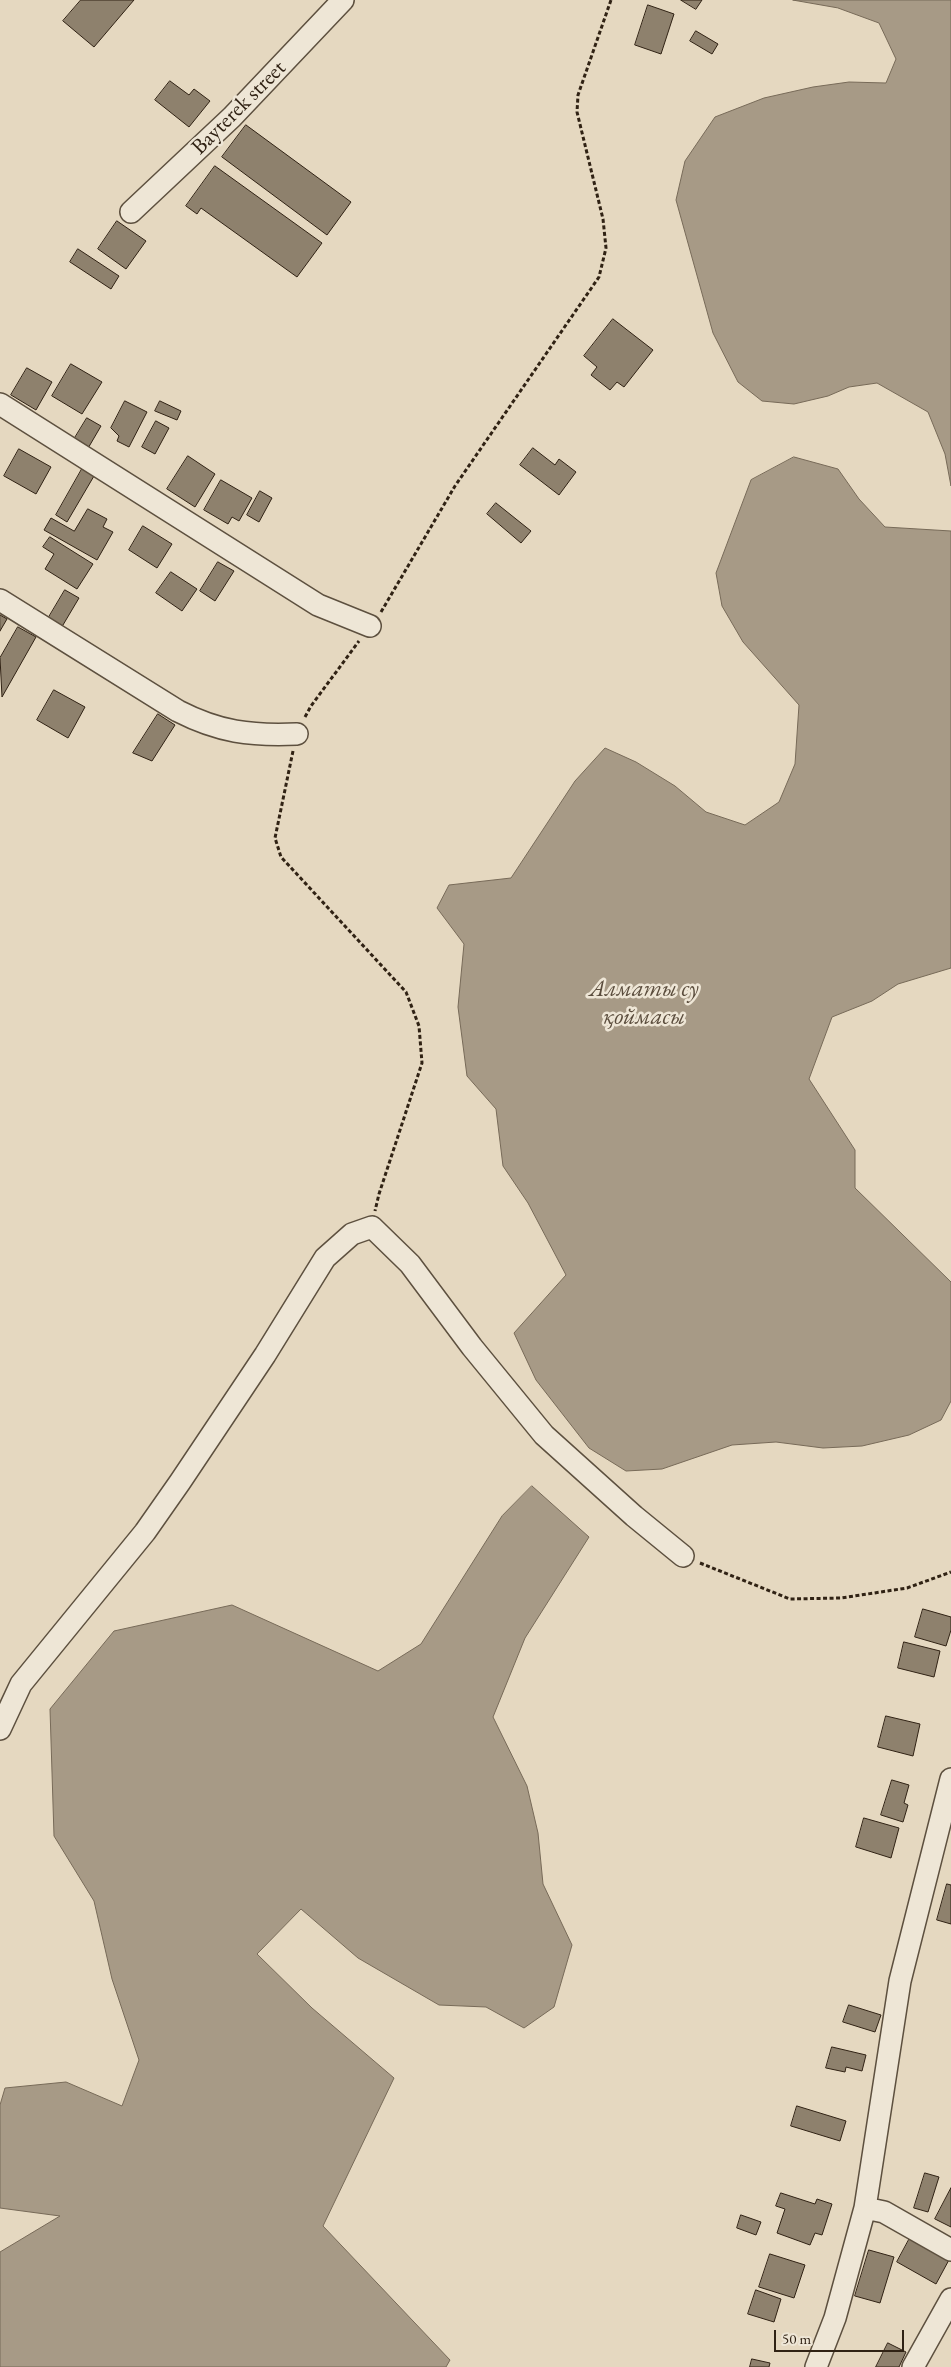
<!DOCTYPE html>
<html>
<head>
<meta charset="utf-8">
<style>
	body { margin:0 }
	#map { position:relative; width:951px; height:2367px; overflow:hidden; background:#e5d8c0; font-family:"EB Garamond",serif }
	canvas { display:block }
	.scale { position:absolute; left:774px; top:2330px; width:130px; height:22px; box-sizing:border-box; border:2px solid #302214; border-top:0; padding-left:6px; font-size:15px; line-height:18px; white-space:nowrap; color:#302214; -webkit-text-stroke:4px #eee6d6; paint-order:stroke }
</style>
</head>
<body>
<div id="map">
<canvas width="951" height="2367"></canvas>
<div class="scale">50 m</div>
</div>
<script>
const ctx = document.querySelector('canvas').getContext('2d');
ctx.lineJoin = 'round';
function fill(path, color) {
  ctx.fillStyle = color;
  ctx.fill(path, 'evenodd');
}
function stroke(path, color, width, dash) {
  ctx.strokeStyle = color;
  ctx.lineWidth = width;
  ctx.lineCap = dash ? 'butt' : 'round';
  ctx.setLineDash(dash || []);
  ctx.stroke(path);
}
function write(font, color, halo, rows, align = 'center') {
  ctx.font = font + ' "EB Garamond",serif';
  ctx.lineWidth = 5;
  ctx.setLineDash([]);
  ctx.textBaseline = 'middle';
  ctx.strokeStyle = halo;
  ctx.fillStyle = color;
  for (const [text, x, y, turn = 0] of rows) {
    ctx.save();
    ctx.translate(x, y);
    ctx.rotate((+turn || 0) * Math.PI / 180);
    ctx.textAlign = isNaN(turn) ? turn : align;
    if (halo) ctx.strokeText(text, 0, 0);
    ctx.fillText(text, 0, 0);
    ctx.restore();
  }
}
const water = new Path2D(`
	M793,0H951V486L945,454L928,412L877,383L849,387L828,396L794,404L762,401L738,382L713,333L676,200L685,161L715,117L764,98L813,87L849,82L886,83L896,59L879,23L838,8Z
	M794,457L838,469L859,499L885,527L951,531V968L898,984L872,1001L832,1017L809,1079L855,1150V1188L951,1282V1401L941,1420L909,1435L862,1446L823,1448L776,1442L732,1445L662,1469L626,1471L589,1448L536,1380L514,1333L566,1275L528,1203L503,1166L496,1109L467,1076L458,1007L464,944L437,908L449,885L511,878L575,781L605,748L636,762L675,786L706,812L745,825L779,802L795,764L799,705L743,642L722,606L716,573L751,480Z
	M532,1486L589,1537L525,1638L493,1717L527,1786L538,1833L543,1884L572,1945L554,2007L524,2028L486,2007L439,2005L358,1958L301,1909L257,1954L312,2008L394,2078L323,2226L450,2360L446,2367H0V2252L60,2216L0,2208V2105L5,2088L66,2082L122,2106L139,2060L112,1979L94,1901L54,1836L50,1709L114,1631L232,1605L378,1671L421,1644L502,1516Z`);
const building = new Path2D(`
	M81,0H134L94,47L63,21Z
	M681,0H702L696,9Z
	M648,5L674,14L661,54L635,45Z
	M696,31L718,44L712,54L690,41Z
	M170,81L189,95L194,89L210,101L189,127L155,100Z
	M246,125L351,202L327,235L222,157Z
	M215,166L322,243L297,277L201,208L197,214L186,206Z
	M117,221L146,241L126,269L98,249Z
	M78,249L119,276L111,289L70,262Z
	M613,319L653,350L624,387L617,382L610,390L591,375L597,367L584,356Z
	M71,364L102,382L82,414L52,396Z
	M27,368L52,382L36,410L11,395Z
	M125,401L147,412L129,447L117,441L119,436L111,428Z
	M160,401L181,411L177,420L155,411Z
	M87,418L101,426L87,450L73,441Z
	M156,421L169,428L155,454L142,447Z
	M533,448L555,465L559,459L576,472L559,495L520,465Z
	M19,449L51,467L36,494L4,476Z
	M188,456L215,474L195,507L167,489Z
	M82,469L94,476L67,522L56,515Z
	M221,480L252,498L239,521L232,517L228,524L204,510Z
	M260,491L272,498L259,522L247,515Z
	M496,503L531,531L521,543L487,514Z
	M88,509L107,519L103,527L113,532L97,560L44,530L51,518L74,531Z
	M143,526L172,544L157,568L129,550Z
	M50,537L93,564L77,589L45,569L54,554L43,547Z
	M218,562L234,571L215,601L200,591Z
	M171,572L197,589L182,611L156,593Z
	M65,590L79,598L60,630L46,622Z
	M0,615L7,619L0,631Z
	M18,627L36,637L2,697L0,658Z
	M54,690L85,707L68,738L37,720Z
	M158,714L175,725L152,761L133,753Z
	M923,1609L951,1617V1630L946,1646L915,1637Z
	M904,1642L940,1651L934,1677L898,1668Z
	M886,1716L920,1724L913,1756L878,1747Z
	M892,1780L909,1785L904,1803L908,1805L903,1822L881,1815Z
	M864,1818L899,1828L891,1858L856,1847Z
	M947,1884L951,1885V1924L937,1920Z
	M849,2005L881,2015L875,2032L843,2022Z
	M832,2047L866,2055L862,2071L846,2067L845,2072L826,2068Z
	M797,2106L846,2121L840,2141L791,2126Z
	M925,2173L939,2177L928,2212L914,2208Z
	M951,2188V2227L935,2219Z
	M781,2193L815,2204L817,2199L832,2204L822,2235L815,2233L810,2245L777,2233L785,2209L776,2206Z
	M741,2215L761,2222L756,2235L737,2228Z
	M911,2236L950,2258L936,2284L897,2262Z
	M869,2250L894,2257L880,2303L855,2296Z
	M770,2254L805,2265L794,2298L759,2287Z
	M756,2290L781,2299L774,2322L748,2314Z
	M888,2343L906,2352L899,2367H876Z
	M752,2359L770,2363L769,2367H750Z`);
const path = new Path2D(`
	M381,612L455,486L599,277L606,248L603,219L577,112L578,95L611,0
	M305,717L311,706L359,641
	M293,751L275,838L281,857L406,992L419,1026L422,1063L379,1194L375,1211
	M700,1563L790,1599L841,1598L907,1588L951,1572`);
const minor = new Path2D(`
	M131,212L232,117L343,0
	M0,404L318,605L370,626
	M0,600L178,711C219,732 250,736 297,734
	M0,1729L21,1684L145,1532L180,1482L265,1355L325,1258L352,1234L372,1227L410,1264L472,1347L544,1435L634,1516L683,1556
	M865,2208L884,2212L951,2250
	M816,2367L835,2318L865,2208L900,1981L951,1779
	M913,2367L951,2299`);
const streetNames = [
	["Bayterek street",239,108,-45]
];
const waterNames = [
	["Алматы су",644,989],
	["қоймасы",644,1017]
];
fill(water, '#a79a86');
stroke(water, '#776a58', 1);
fill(building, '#8e816d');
stroke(building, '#302214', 1);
stroke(minor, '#5d503f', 24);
stroke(path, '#302214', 3, [4, 2.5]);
stroke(minor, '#eee6d6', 21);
write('22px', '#302214', '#eee6d6', streetNames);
write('italic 24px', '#5a4c3c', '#eee6d6', waterNames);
</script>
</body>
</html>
